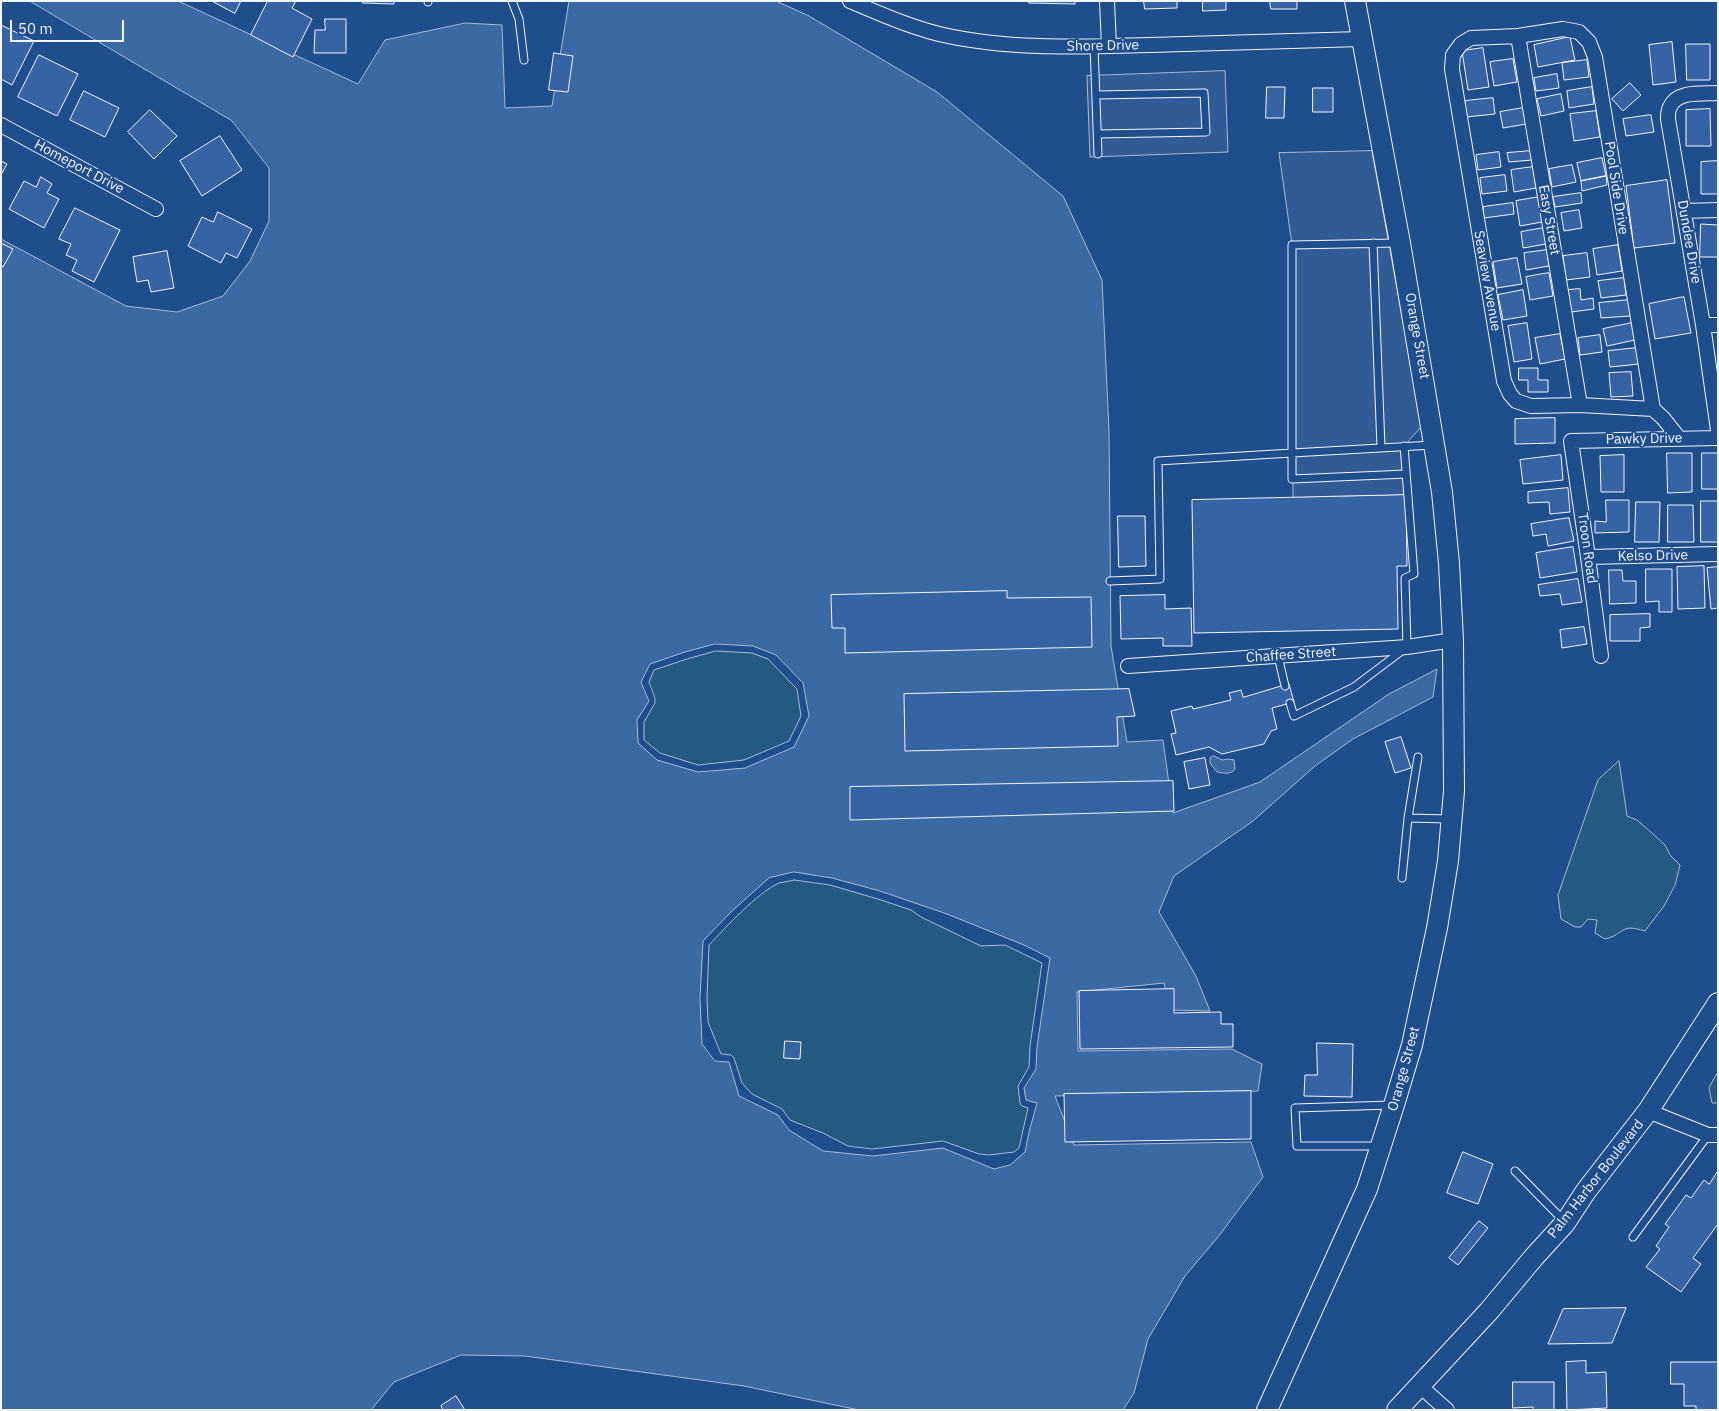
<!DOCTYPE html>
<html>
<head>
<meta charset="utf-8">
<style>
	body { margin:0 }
	#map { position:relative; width:1719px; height:1411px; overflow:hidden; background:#1f4e8c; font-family:"IBM Plex Sans",sans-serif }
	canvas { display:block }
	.frame { position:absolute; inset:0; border:2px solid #f2f6ff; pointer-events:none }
	.scale { position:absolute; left:10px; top:20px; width:114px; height:22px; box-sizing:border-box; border:2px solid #f2f6ff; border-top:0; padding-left:6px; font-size:15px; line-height:18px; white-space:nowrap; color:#f2f6ff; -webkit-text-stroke:4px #1f4e8c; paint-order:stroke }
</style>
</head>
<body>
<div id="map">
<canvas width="1719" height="1411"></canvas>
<div class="frame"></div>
<div class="scale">50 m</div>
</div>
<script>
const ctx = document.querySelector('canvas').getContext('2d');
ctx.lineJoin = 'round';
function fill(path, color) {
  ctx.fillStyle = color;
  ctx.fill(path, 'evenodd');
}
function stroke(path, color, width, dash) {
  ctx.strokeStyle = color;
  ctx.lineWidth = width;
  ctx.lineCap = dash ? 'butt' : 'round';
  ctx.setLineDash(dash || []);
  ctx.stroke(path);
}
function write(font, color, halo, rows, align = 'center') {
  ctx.font = font + ' "IBM Plex Sans",sans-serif';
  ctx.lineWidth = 4;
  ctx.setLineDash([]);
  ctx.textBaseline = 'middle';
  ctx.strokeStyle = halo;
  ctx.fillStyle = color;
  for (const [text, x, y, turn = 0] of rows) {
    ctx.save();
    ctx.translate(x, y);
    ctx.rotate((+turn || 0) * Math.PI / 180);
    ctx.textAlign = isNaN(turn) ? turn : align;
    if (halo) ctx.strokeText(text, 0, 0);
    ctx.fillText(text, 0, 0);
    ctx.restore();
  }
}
const green = new Path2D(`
	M716,651L752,653L768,659L797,689L801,716L789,741L744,760L698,765L660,753L644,740V722L655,703V698L649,682L654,670L687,659Z
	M1619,761L1627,816L1637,820L1652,833L1665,845L1670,855L1680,865L1675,885L1664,906L1645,931C1619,923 1626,934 1605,939L1595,933L1597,920L1588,919L1581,927H1575L1561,919L1558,895L1598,780Z
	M794,880L830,885L878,899L911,910L921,917L981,946L1005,945L1042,963L1030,1046L1029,1067L1018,1086L1020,1103L1022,1106L1028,1108L1019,1148L1014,1152L989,1155L979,1154L943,1141L872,1149L848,1146L823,1133L790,1120L782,1109L752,1094L742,1083L734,1058L731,1055L721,1054L708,1022L707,998L709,945C726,927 757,893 779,883C784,882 790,881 794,880Z
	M1718,1072V1103H1712L1709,1088Z`);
const parking = new Path2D(`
	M1225,71L1228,152L1090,157L1087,76Z
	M1372,151L1422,426L1404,446L1406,495L1293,498L1292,245L1279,153Z`);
const water = new Path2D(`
	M30,1H178L358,84L385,40L465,23L502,25L505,108L552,106L569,1H776L809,16L937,92L1063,196L1102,280L1109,431L1111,646L1127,742L1163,740L1173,813L1260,782L1389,694L1437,669L1433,697L1353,739L1315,766L1253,821L1174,876L1159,912L1196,976L1210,1011L1170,1010L1164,983L1077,992L1078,1051L1232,1049L1262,1064L1258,1091L1055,1096L1074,1145L1251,1142L1263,1177L1218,1237L1185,1276L1148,1339L1134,1393L1123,1410H859L744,1386L605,1367L525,1356L461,1355L394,1382L371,1410H1V239L126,306L177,312L223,296L250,261L269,221V168L232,121ZM715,644L753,646L776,655L803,683L809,716L794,747L745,768L698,772L657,760L638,743L637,720L649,701L641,682L650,664L685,652ZM794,872L832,878L880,891L947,914L1024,945L1050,958L1037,1047L1036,1069L1024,1088L1026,1100L1037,1103L1029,1132L1025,1152L1010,1165L994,1169L943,1148L873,1156L823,1151L789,1130L778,1115L739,1096L729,1062L715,1061L702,1044L700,998L703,941L731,912L769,878Z
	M1214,756L1222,760L1229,759L1234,760L1235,769C1231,775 1224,773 1217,772L1210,763V758Z`);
const building = new Path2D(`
	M212,1H241L235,13Z
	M268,1H296L292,8L312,19L293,57L251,35Z
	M363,1H394V4L363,3Z
	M1029,1H1075V4L1029,3Z
	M1144,1H1177V8L1145,9Z
	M1203,1H1226V10L1203,11Z
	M1270,1H1297V9H1271Z
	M325,19H346V53H314L315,30H325Z
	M1,25L34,41L12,85L1,79Z
	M1570,37L1575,60L1538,67L1534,45Z
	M1672,42L1676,82L1653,85L1649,45Z
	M1686,44H1710V80H1687Z
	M1483,48L1489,87L1468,90L1462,51Z
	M554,53L573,56L568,92L549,90Z
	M39,55L78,74L57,116L18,97Z
	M1513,59L1517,82L1494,86L1490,62Z
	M1587,60L1589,77L1564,80L1562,63Z
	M1557,74L1559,88L1536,91L1534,78Z
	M1630,83L1641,95L1623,111L1612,99Z
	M1267,87H1285L1284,118H1266Z
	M1592,87L1594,104L1569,108L1567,91Z
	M1313,88H1333V112H1313Z
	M84,91L119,108L105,137L70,120Z
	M1561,94L1564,111L1541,116L1537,99Z
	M1493,98L1495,114L1466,117L1465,101Z
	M1523,108L1526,124L1503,128L1500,112Z
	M1710,109L1711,146H1686V110Z
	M150,110L177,136L154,159L128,132Z
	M1596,111L1600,137L1574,141L1570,114Z
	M1651,115L1654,132L1626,136L1623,119Z
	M220,136L242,170L202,196L180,161Z
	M1531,151L1532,160L1509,162L1507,153Z
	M1499,152L1501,167L1478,170L1476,155Z
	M1602,158L1606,176L1581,181L1577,163Z
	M1,161L7,164L1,175Z
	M1718,161V194H1701V162Z
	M1572,165L1576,182L1552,187L1549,169Z
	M1533,167L1536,188L1514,192L1511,170Z
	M1505,175L1507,191L1482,194L1480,178Z
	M1606,176L1607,185L1582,191L1581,181Z
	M41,177L52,184L47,193L59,199L44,228L9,209L24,181L36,187Z
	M1667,180L1675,243L1634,248L1626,186Z
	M1581,193L1582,203L1555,207L1553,197Z
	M1539,197L1542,222L1520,226L1516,201Z
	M1513,203L1514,214L1484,218L1483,207Z
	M75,208L120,230L94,282L72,271L77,260L66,255L71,244L59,239Z
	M1579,210L1582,228L1564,231L1561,213Z
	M218,212L252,229L237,258L226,253L221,263L188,246L202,217L213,222Z
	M1701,224L1718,225V257H1700Z
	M1544,228L1546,244L1523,248L1521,232Z
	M1,243L13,249L3,267L1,266Z
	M1618,245L1622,271L1597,275L1593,249Z
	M1547,250L1549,266L1526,270L1524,253Z
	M167,251L174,288L151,292L148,280L137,282L133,257Z
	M1587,253L1590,277L1566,280L1563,256Z
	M1517,258L1522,284L1497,288L1493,262Z
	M1549,273L1553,296L1530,300L1526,277Z
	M1624,278L1626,295L1601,298L1598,281Z
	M1580,289L1581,300L1593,298L1594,309L1571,312L1568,290Z
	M1523,290L1527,316L1503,320L1498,295Z
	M1684,297L1691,333L1655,339L1649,304Z
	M1629,300L1630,316L1601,318L1599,303Z
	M1527,323L1532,359L1514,362L1508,326Z
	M1632,323L1635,340L1607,346L1603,329Z
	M1560,334L1565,359L1540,364L1535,338Z
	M1600,335L1602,352L1580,355L1578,338Z
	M1637,348L1639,364L1610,367L1608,351Z
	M1519,368H1538V380H1548V392H1528V380H1519Z
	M1631,372L1633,396L1611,397L1609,373Z
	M1555,418V443L1515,444V419Z
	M1667,453H1692V492L1668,493Z
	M1702,453H1718V489H1702Z
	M1561,455L1563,480L1523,484L1520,460Z
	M1624,455V492H1601L1600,456Z
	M1568,488L1570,512L1550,514L1549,502L1528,503V492Z
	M1406,495L1407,566H1397L1398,629L1194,633L1192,500Z
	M1606,500H1629V532L1595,533V521L1606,522Z
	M1701,501H1718V542H1701Z
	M1636,502H1660L1659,542H1635Z
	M1668,505H1693L1694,542H1668Z
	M1118,516H1145L1146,566L1119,567Z
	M1569,518L1574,541L1548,546L1546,534L1533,536L1531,524Z
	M1573,547L1577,572L1540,578L1536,553Z
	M1704,566L1705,608L1678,609L1677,567Z
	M1718,567V608L1711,609L1707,568Z
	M1646,569H1672V612H1659V601L1646,602Z
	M1609,570H1622L1623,581H1636V603L1610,604Z
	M1578,579L1582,602L1562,605L1560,594L1540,596L1538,585Z
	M1007,591V598L1091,597L1092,647L845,653V628H832L831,595Z
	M1165,595V609L1191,608L1192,646H1163V638L1121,639L1120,596Z
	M1650,614V627L1640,628V641H1610V615Z
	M1584,627L1587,644L1562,648L1560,630Z
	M1289,684L1294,702L1272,708L1277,729L1271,731L1264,744L1222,754L1209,747L1176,755L1171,734L1176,733L1171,711L1192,706L1193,709L1231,700L1229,693L1241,690L1243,697Z
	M1129,689L1135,716L1117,717L1118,746L905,751L904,694Z
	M1401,737L1411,768L1395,773L1385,742Z
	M1205,758L1210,785L1189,789L1184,762Z
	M1173,781L1174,811L850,820V787Z
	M1174,989V1013L1221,1012V1024H1233V1047L1080,1049L1079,991Z
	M785,1041L801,1042L800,1059L784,1058Z
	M1317,1043L1353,1044L1352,1097L1304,1096L1305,1075H1317Z
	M1251,1091V1139L1065,1142L1064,1094Z
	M1463,1152L1493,1164L1478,1204L1447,1193Z
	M1718,1171V1224L1693,1258L1701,1264L1681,1292L1646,1267L1660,1249L1656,1246L1669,1227L1665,1224L1686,1195L1691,1198L1704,1180L1709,1184Z
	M1479,1221L1488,1228L1458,1265L1449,1258Z
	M1626,1308L1612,1343L1548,1344L1563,1309Z
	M1586,1361V1373L1606,1372L1607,1408L1567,1410L1566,1362Z
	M1671,1362H1718V1410H1696V1406H1684V1384H1671Z
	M1513,1382H1554V1410H1533V1407L1513,1408Z
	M456,1396L465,1410H443L441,1406Z`);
const lane = new Path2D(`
	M428,1V2
	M512,1L519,19L524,60
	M1094,46L1098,154
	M1096,95L1204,93L1206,132L1098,134
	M1373,243L1381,447
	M1397,243L1292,245V453L1433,445
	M1110,581L1160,579L1158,461L1292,453V479L1406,474
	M1278,656L1285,686
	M1290,703L1294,716L1354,687L1407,647L1405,578L1414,574L1404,446
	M1418,757L1408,818L1449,819
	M1402,878L1408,818
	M1379,1146H1297L1295,1108L1391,1105
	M1515,1171L1563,1220
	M1633,1237L1708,1135`);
const street = new Path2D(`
	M850,1C878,13 908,26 939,34C1007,50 1080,47 1150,45C1221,43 1291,41 1362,39
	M1107,1L1109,46
	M1518,36L1580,405
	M1718,93C1703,94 1677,90 1670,107C1668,110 1668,116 1668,119L1703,325L1718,430
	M1,125L156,209
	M1684,211L1718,210
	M1703,325H1718
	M1653,409L1595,57L1589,42L1579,32L1563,29L1518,36L1471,38L1461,44L1453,55L1452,69L1504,381L1510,394L1516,401L1531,406L1580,405L1653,409L1663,418L1679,438
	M1588,557L1718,554
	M1601,656L1588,557L1571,441L1718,438
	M1128,666L1407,647L1453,640
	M1648,1111L1708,1135H1718
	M1420,1386L1447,1410`);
const secondary = new Path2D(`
	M1267,1410L1367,1189L1394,1105L1412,1045L1437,928L1448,861L1454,791L1453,640L1449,563L1442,492L1400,243L1355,1
	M1397,1410L1489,1311L1534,1257L1565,1223L1586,1191L1648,1111L1718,1003`);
const streetNames = [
	["Shore Drive",1103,46,-1],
	["Homeport Drive",79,167,28],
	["Pool Side Drive",1616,188,81],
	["Easy Street",1549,220,80],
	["Dundee Drive",1689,242,80],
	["Seaview Avenue",1487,281,80],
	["Orange Street",1417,336,80],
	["Pawky Drive",1644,439,-1],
	["Troon Road",1587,548,82],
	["Kelso Drive",1653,556,-1],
	["Chaffee Street",1291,655,-4],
	["Orange Street",1404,1069,-75],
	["Palm Harbor Boulevard",1596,1179,-52]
];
fill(green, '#245a82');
stroke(green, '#a8bbd7', 1);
fill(parking, '#305b95');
stroke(parking, '#a8bbd7', 1);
fill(water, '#3b69a3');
stroke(water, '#a8bbd7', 1);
fill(building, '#3563a3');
stroke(building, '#f2f6ff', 1);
stroke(lane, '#f2f6ff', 9);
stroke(street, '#f2f6ff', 16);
stroke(secondary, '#f2f6ff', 22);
stroke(lane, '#1f4e8c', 7);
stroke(street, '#1f4e8c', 14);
stroke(secondary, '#1f4e8c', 20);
write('14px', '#f2f6ff', '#1f4e8c', streetNames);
</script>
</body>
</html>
